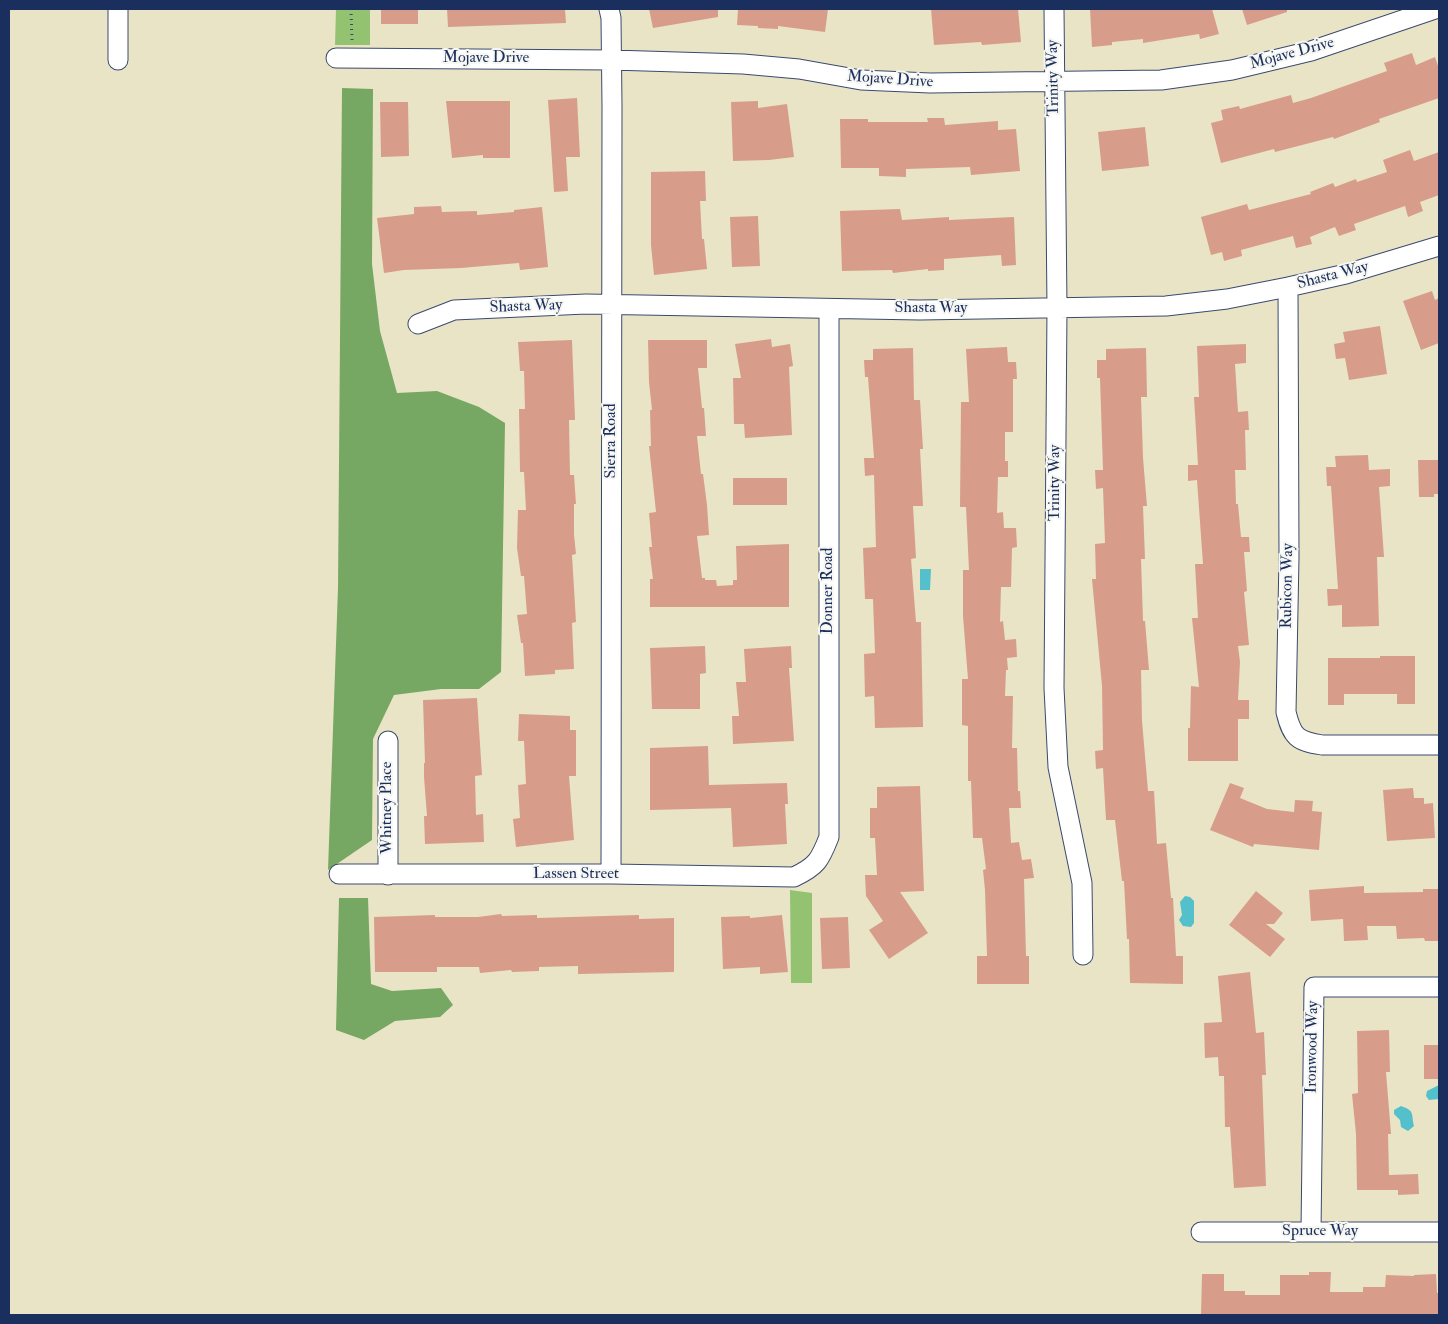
<!DOCTYPE html>
<html>
<head>
<meta charset="utf-8">
<style>
	body { margin:0 }
	#map { position:relative; width:1448px; height:1324px; overflow:hidden; background:#e9e4c6; font-family:"IM FELL Double Pica",serif }
	canvas { display:block }
	.frame { position:absolute; inset:0; border:10px solid #1b2f5e; pointer-events:none }
</style>
</head>
<body>
<div id="map">
<canvas width="1448" height="1324"></canvas>
<div class="frame"></div>
</div>
<script>
const ctx = document.querySelector('canvas').getContext('2d');
ctx.lineJoin = 'round';
function fill(path, color) {
  ctx.fillStyle = color;
  ctx.fill(path, 'evenodd');
}
function stroke(path, color, width, dash) {
  ctx.strokeStyle = color;
  ctx.lineWidth = width;
  ctx.lineCap = dash ? 'butt' : 'round';
  ctx.setLineDash(dash || []);
  ctx.stroke(path);
}
function write(font, color, halo, rows, align = 'center') {
  ctx.font = font + ' "IM FELL Double Pica",serif';
  ctx.lineWidth = 4;
  ctx.setLineDash([]);
  ctx.textBaseline = 'middle';
  ctx.strokeStyle = halo;
  ctx.fillStyle = color;
  for (const [text, x, y, turn = 0] of rows) {
    ctx.save();
    ctx.translate(x, y);
    ctx.rotate((+turn || 0) * Math.PI / 180);
    ctx.textAlign = isNaN(turn) ? turn : align;
    if (halo) ctx.strokeText(text, 0, 0);
    ctx.fillText(text, 0, 0);
    ctx.restore();
  }
}
const green = new Path2D(`
	M336,9H370V45H335Z
	M790,890L812,893V983H791Z`);
const forest = new Path2D(`
	M342,88L373,89L372,264L380,331L397,393L437,391L479,407L505,423L501,672L479,689H441L394,695L373,739L372,840L328,870L338,588Z
	M339,898H368L371,984L392,991L441,988L453,1005L440,1017L395,1021L364,1040L336,1030Z`);
const water = new Path2D(`
	M920,569H931L930,590H920Z
	M1185,896L1190,897L1194,901V923L1191,927L1183,926L1179,920L1182,915L1180,902Z
	M1439,1085V1099L1429,1100L1426,1096L1427,1091Z
	M1401,1106C1415,1111 1411,1113 1414,1126L1408,1131L1401,1127L1400,1120L1394,1114V1110Z`);
const building = new Path2D(`
	M381,9H418V24H381Z
	M447,9H565L566,23L448,27Z
	M649,9H718V17L653,28Z
	M738,9H828L825,32L778,26V29L758,28V26L737,25Z
	M931,9H1018L1021,42L982,45L981,42L934,45Z
	M1090,9H1212L1219,34L1200,39L1199,34L1143,43V39L1112,42V45L1092,47Z
	M1242,9H1287V12L1247,25Z
	M1412,53L1416,65L1435,57L1439,69V98L1379,119L1380,122L1334,139L1333,137L1275,152L1274,149L1221,163L1211,123L1223,120L1221,110L1239,106L1240,109L1291,95L1293,103L1311,98L1387,71L1384,63Z
	M577,98L580,157H566L568,191L554,192L548,100Z
	M446,101H510V158H483V155L452,158Z
	M758,101V108L787,104L794,157L769,160L733,161L731,102Z
	M380,102H408L409,156L381,157Z
	M927,118H944L945,125L998,121V130L1016,129L1020,171L971,175L970,167L906,169V177L879,176V168H841L840,119H868V122H928Z
	M1145,127L1149,166L1102,171L1098,132Z
	M1410,150L1414,161L1439,152V195L1420,202L1423,211L1408,217L1405,206L1354,224L1356,230L1339,236L1335,227L1310,237L1312,244L1296,248L1293,236L1241,250L1242,256L1224,261L1222,252L1211,255L1201,217L1247,204L1249,210L1311,194L1310,192L1333,183L1335,187L1356,179L1357,182L1387,172L1383,160Z
	M705,171L706,201H700L702,239H704L707,269L654,275L651,245V172Z
	M441,206L442,212L477,211V215L514,212V210L542,207L548,267L520,270L519,263L461,268L404,270L384,273L377,218L414,214V207Z
	M900,209L902,220L949,217V220L1014,217L1016,265L1002,266L1001,255L944,259V270L928,271V269L893,273L892,270L842,271L840,211Z
	M758,216L760,266L732,267L730,217Z
	M1432,291L1435,300L1439,298V343L1421,350L1403,301Z
	M1380,326L1387,374L1349,380L1345,358L1336,359L1334,344L1345,342L1343,332Z
	M771,339L772,347L790,344L793,366L789,367L792,435L745,438L744,424H734L733,378H741L735,344Z
	M572,340L575,420H569L570,475H574L576,504H574V535L576,554L572,555L576,622L572,623L574,669L555,670V674L525,676L523,643H521L517,615L527,614L524,576H521L517,548L518,510H526L524,472H520L519,409H525L524,371H520L518,342Z
	M648,340H707V368H698L702,408H704L706,436H697L701,474H703L707,505L709,535L697,536L702,578H705V580H716L717,586L733,585V580H737L736,546L789,544V607H650V579H653L649,547H652L649,513L656,512L649,446H651L650,410H652L649,382Z
	M1246,344V363L1235,364L1238,412L1248,411L1249,430H1245L1246,470H1235L1236,504H1238L1241,537H1249L1250,552H1244L1247,591L1244,592L1249,645L1238,646L1240,662L1238,700H1249V719H1238V761H1188V728H1190L1191,686L1199,687L1192,618H1198L1195,564H1203L1197,480L1188,481V465H1198L1194,397H1199L1197,346Z
	M1007,347L1008,362H1016L1017,379H1013V432H1005V461H1008V477H998L997,513L1003,512L1004,528H1016L1017,547L1012,548L1011,587H1001L1000,622L1003,621L1005,640L1016,639L1017,657L1007,658L1008,670H1006L1005,696H1013L1012,748H1017L1018,791H1020L1021,808H1009L1011,843L1019,842L1022,860L1031,859L1034,878L1024,879L1026,956H1029V984H977V956H987L985,890L983,870L986,869L982,838H973L971,781H968V726L962,725V679H968L963,616V570H969L966,507H960L961,402H969L966,349Z
	M913,348L914,400H920L923,449H920L923,506H913L916,558L911,559L916,622H921L923,727L875,728L874,696L865,697L864,654L875,653L873,599H865L863,548L876,547L874,475L865,476L864,458H874L868,377H865L864,360H873V349Z
	M1146,348L1147,397H1141L1143,458L1147,506H1143L1145,559H1141L1143,621H1145L1149,670H1141L1142,721L1148,791H1154L1157,844L1166,843L1171,898H1173L1176,956H1183V984L1130,983L1129,939H1127L1124,881H1122L1115,820H1106L1103,768L1096,769L1095,751L1103,750L1102,686L1092,579H1096L1095,544L1105,543L1103,488L1096,489L1095,470H1103L1100,378H1097V360H1106V349Z
	M1368,455L1369,470L1390,469V486L1379,487L1384,557H1377L1379,626L1342,627V605L1328,606L1327,589H1338L1331,486H1327L1326,467H1336L1335,456Z
	M1418,460H1439V494H1434V497H1419Z
	M733,478H787V505H733Z
	M705,646L706,673L700,674V709H652L650,648Z
	M791,646L792,668H789L794,741L733,744L732,716H739L736,682H746L744,649Z
	M1380,656H1415V704H1397V694H1344V705H1328V658H1380Z
	M477,698L482,775L475,776L476,815L483,814L484,842L425,844L424,816H427L424,777V763H425L423,700Z
	M519,714L570,716V730H576V776H569L574,840L516,847L513,819L520,818L518,785L526,784L524,741H518Z
	M708,746L709,785L787,783L788,804H785L787,844L733,847L731,808L650,810V748Z
	M1230,783L1244,788L1240,798L1267,809L1294,812L1295,800L1313,801L1312,811L1322,812L1319,850L1254,844L1253,847L1210,830Z
	M920,786L924,891L900,892L928,933L889,959L869,930L883,921L866,896L865,875H877L875,838H870V808H877V787Z
	M1413,788L1414,798H1424V804L1433,803L1435,838L1387,841L1383,790Z
	M1364,886V893L1423,892V889H1439V941H1425L1424,938L1397,939L1396,926H1367L1368,940L1344,941L1343,919L1311,921L1309,890Z
	M1256,891L1283,913L1274,924H1266L1285,939L1270,957L1229,925Z
	M501,914L502,916L537,915V918L639,915V919L674,918V972L578,974V966L539,967V971L512,972L511,970L480,973L479,967H437V972H375L374,917L435,915V917H478Z
	M782,915L788,972L760,974V967L723,969L721,917L750,916V918Z
	M848,917L850,968L822,969L820,918Z
	M1250,972L1256,1033L1264,1032L1266,1075H1262L1266,1186L1234,1188L1230,1127H1225L1224,1076H1219L1218,1057L1205,1058L1204,1023L1222,1022L1218,976Z
	M1389,1030L1390,1072H1386L1391,1134H1388L1389,1175L1418,1174L1419,1194L1398,1195V1190H1357L1356,1134L1352,1094L1358,1093L1357,1031Z
	M1424,1045H1439V1079H1424Z
	M1309,1272H1331L1330,1292H1363V1287H1385L1386,1275L1414,1276V1275L1436,1274L1437,1293H1439V1315H1201L1202,1274H1224V1291H1245V1295H1280V1275H1309Z`);
const path = new Path2D(`
	M351,9L352,40`);
const minor = new Path2D(`
	M118,9V60
	M609,9L611,18L612,106L611,874
	M1054,9L1057,308L1054,688L1058,767L1082,883L1083,955
	M336,58L612,60L743,64L799,69L861,80L930,83L1161,80L1232,70L1311,51L1435,9
	M1288,287L1289,557L1286,712C1292,737 1297,741 1322,745H1439
	M418,324L454,310L586,304L920,310L1166,306L1227,299L1288,287L1346,274L1439,246
	M339,874H611L794,877C817,866 820,860 829,837V309
	M388,875V741
	M1201,1232H1439
	M1311,1232L1314,987H1439`);
const streetNames = [
	["Mojave Drive",1292,54,-15],
	["Mojave Drive",486,59],
	["Trinity Way",1054,78,-91],
	["Mojave Drive",890,80,4],
	["Shasta Way",1333,276,-14],
	["Shasta Way",526,307,-2],
	["Shasta Way",931,309],
	["Sierra Road",612,441,-90],
	["Trinity Way",1056,483,-90],
	["Rubicon Way",1288,586,-89],
	["Donner Road",829,591,-90],
	["Whitney Place",388,808,-90],
	["Lassen Street",576,875],
	["Ironwood Way",1313,1047,-89],
	["Spruce Way",1320,1232]
];
fill(green, '#93c271');
fill(forest, '#76a863');
fill(water, '#53c0cb');
fill(building, '#d79d8a');
stroke(minor, '#3a4a6e', 21);
stroke(path, '#3a4a6e', 3, [1, 4]);
stroke(minor, '#fff', 19);
write('16px', '#1b2f5e', '#f6f6f2', streetNames);
</script>
</body>
</html>
